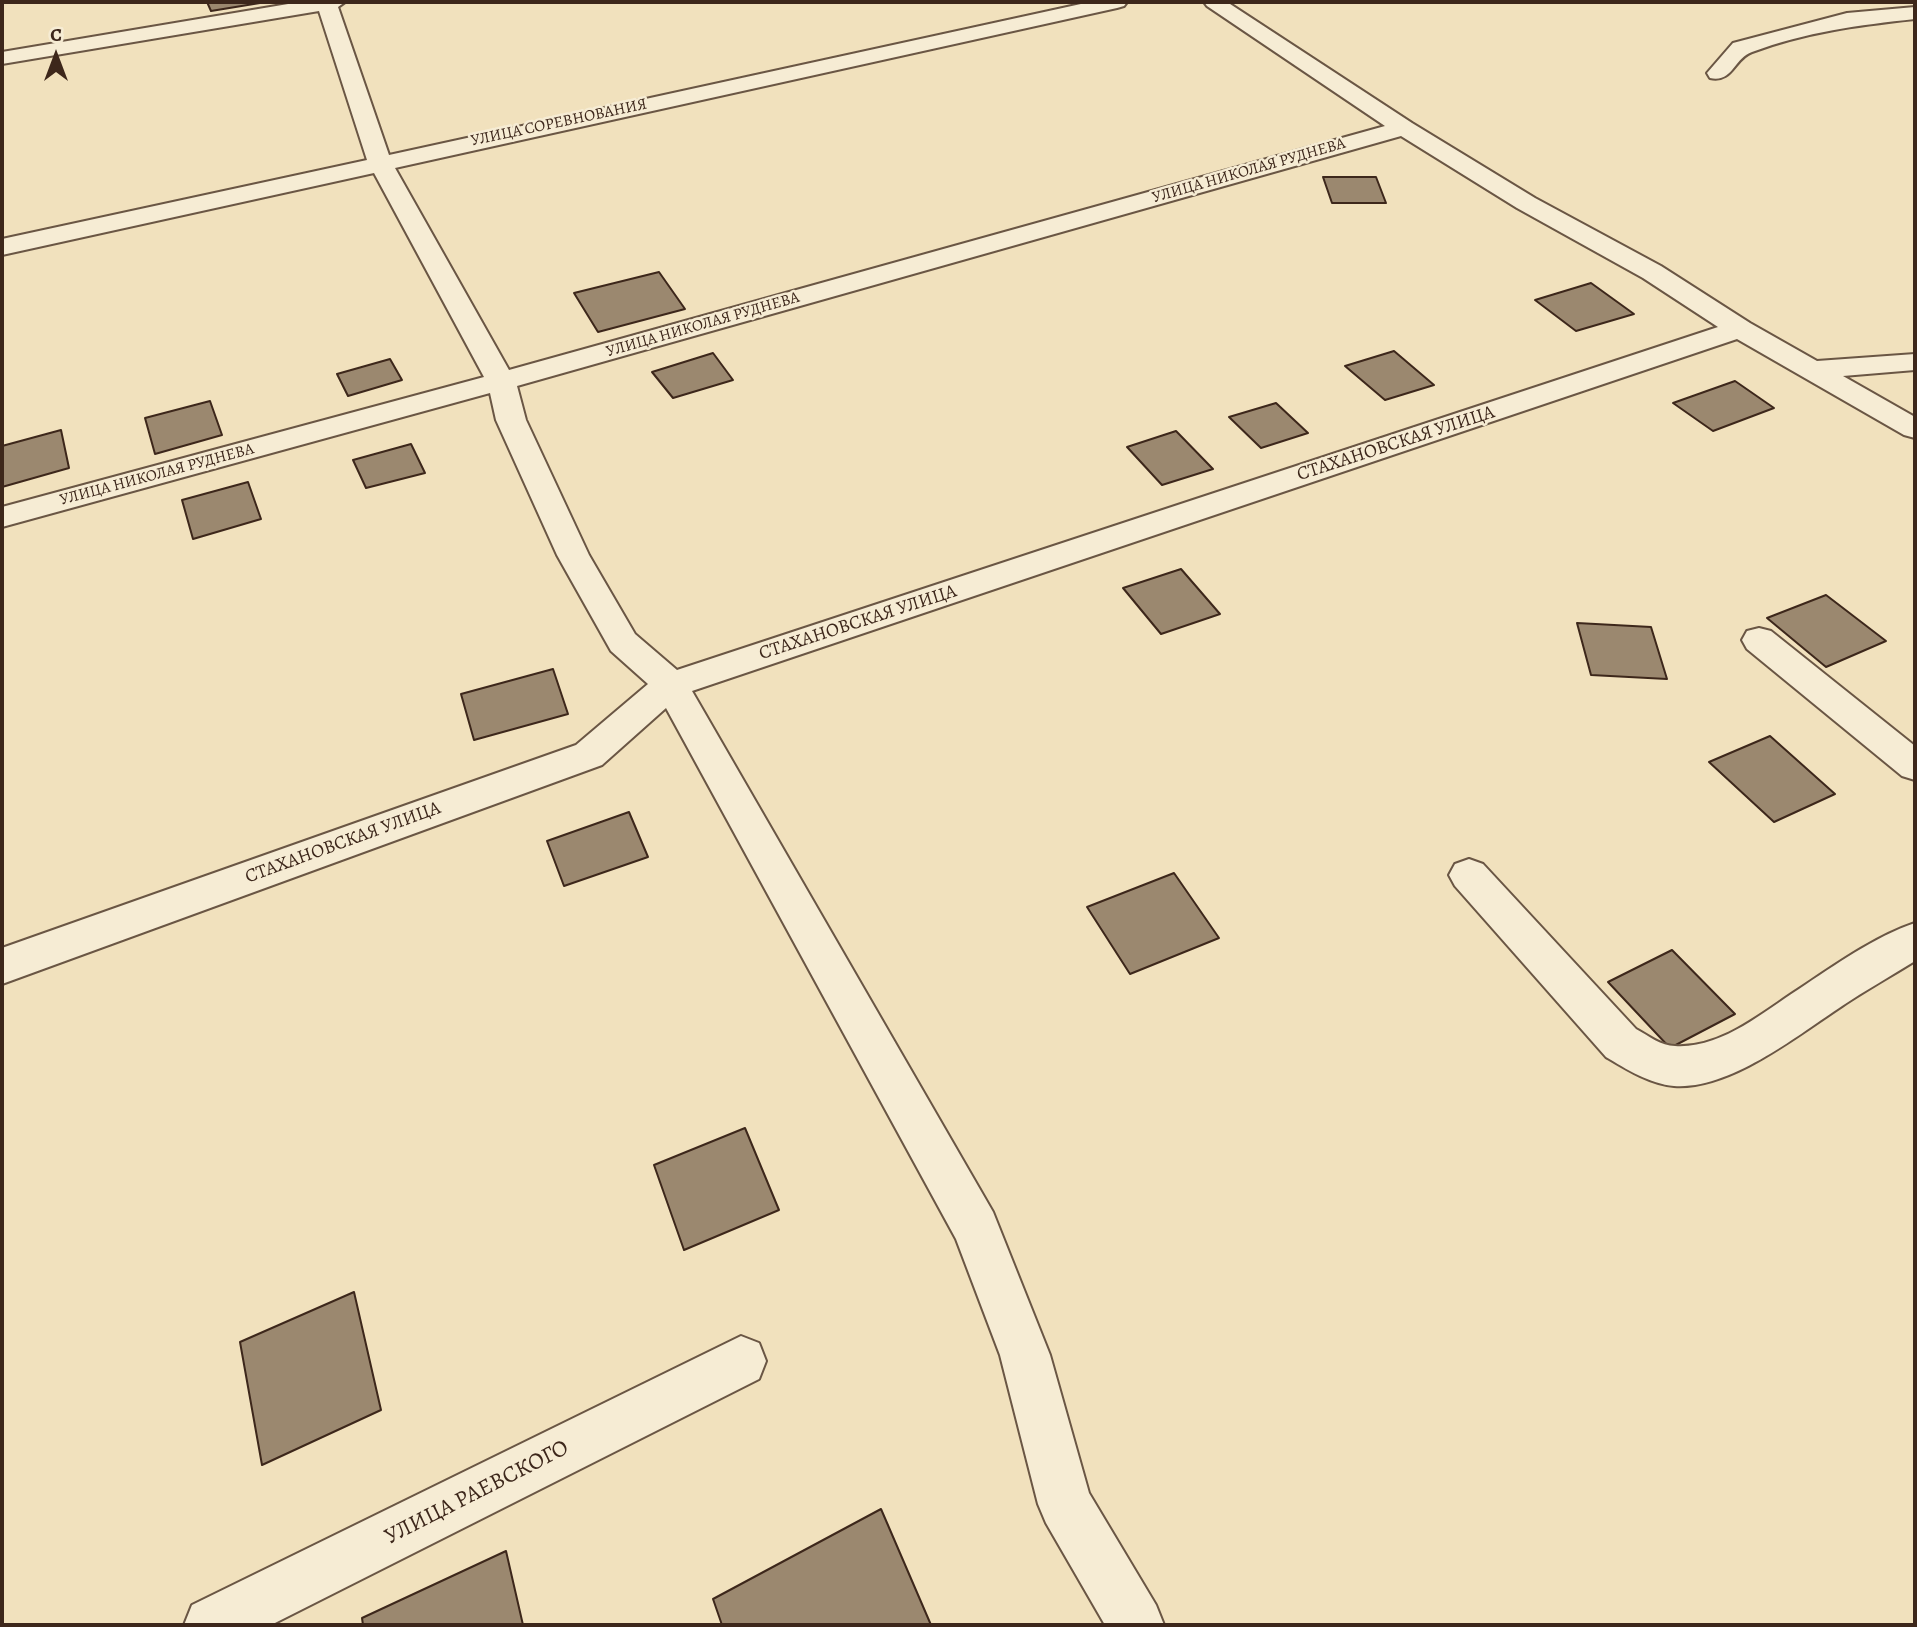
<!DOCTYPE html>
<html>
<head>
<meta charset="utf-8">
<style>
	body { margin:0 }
	#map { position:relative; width:1917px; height:1627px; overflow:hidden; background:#f1e1bd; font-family:Alegreya,serif }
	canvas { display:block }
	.frame { position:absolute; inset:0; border:4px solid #3d271b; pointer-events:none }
	.north { position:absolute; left:21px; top:21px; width:70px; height:70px; -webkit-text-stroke:5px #f6ecd4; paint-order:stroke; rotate:0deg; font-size:19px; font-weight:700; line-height:28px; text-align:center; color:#3d271b }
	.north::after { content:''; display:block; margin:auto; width:24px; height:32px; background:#3d271b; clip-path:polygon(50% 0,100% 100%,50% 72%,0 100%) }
</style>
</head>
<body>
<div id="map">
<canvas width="1917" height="1627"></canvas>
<div class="frame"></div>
<div class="north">С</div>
</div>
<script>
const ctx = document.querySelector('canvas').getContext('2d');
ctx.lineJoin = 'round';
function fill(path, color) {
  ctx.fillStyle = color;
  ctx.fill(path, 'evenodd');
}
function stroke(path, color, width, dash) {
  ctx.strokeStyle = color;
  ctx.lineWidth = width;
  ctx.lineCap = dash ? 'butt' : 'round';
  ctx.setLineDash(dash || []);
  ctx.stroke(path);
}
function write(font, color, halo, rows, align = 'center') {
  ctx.font = font + ' Alegreya,serif';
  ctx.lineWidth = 5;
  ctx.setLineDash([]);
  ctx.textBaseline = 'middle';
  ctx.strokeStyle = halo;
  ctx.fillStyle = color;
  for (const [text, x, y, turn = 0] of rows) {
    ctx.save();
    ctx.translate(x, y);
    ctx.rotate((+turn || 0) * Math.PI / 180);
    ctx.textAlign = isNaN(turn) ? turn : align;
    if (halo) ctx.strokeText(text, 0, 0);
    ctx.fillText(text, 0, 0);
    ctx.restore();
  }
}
const building = new Path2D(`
	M207,2H266L211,11Z
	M1323,177H1376L1386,203H1332Z
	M659,272L685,309L598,332L574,293Z
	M1591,283L1634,314L1576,331L1535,300Z
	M1394,351L1434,385L1385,400L1345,366Z
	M713,353L733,380L673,398L652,372Z
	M390,359L402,380L348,396L337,374Z
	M1735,381L1774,408L1713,431L1673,403Z
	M210,401L222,435L155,454L145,418Z
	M1276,403L1308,433L1261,448L1229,417Z
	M61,430L69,468L2,487V446Z
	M1176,431L1213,469L1162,485L1127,447Z
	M411,444L425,473L366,488L353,460Z
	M248,482L261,519L193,539L182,500Z
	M1181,569L1220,614L1161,634L1123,588Z
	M1826,595L1886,641L1826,667L1767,618Z
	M1577,623L1651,627L1667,679L1591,675Z
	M553,669L568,714L474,740L461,694Z
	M1770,736L1835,794L1774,822L1709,762Z
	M629,812L648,857L564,886L547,841Z
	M1174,873L1219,938L1130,974L1087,907Z
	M1672,950L1735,1014L1670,1048L1608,982Z
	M745,1128L779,1210L684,1250L654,1165Z
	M354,1292L381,1410L262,1465L240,1342Z
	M881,1509L931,1625H722L713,1599Z
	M506,1551L523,1625H363L362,1618Z`);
const minor = new Path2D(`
	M300,2H345L338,7L389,155L1090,2H1127L1124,6L1117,8L395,168L509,370L1385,126L1207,6L1204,2H1227L1412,123L1535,198L1661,266L1750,323L1817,361L1915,354V370L1843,376L1915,417V438L1904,435L1737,339L692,691L993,1212L1050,1355L1089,1493L1156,1605L1164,1625H1105L1046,1523L1038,1504L1000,1355L956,1239L666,708L602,765L2,984V948L576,745L648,684L611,651L557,555L496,420L490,393L2,527V507L484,377L374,173L2,255V239L367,160L319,11L2,64V52ZM1401,136L1517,208L1643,278L1718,327L677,670L635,634L589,555L526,420L517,386Z
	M1915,7V19C1859,25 1806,32 1752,52C1734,58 1733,83 1710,78L1707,73L1733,43L1847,13Z
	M1759,628L1771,631L1915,746V780L1902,776L1747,649L1742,640L1747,631Z
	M1469,859L1483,864L1636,1029C1649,1036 1661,1046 1675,1046C1721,1049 1763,1012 1799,989C1835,965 1874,937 1915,923V961C1891,976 1866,990 1842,1006C1798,1035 1730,1090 1674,1086C1650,1084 1626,1069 1606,1057L1455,886L1449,875L1455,864Z
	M741,1336L759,1343L766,1361L759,1379L271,1625H184L192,1605Z`);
const farStreetnames = [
	["УЛИЦА СОРЕВНОВАНИЯ",559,123,-12],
	["УЛИЦА НИКОЛАЯ РУДНЕВА",1249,171,-16],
	["УЛИЦА НИКОЛАЯ РУДНЕВА",703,325,-16],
	["УЛИЦА НИКОЛАЯ РУДНЕВА",157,475,-15]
];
const streetNames = [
	["СТАХАНОВСКАЯ УЛИЦА",1396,444,-18],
	["СТАХАНОВСКАЯ УЛИЦА",858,623,-18],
	["СТАХАНОВСКАЯ УЛИЦА",343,843,-20]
];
const nearStreetnames = [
	["УЛИЦА РАЕВСКОГО",477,1493,-27]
];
fill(building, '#9b886f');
stroke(building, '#3d271b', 2);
stroke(minor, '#6a5644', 4);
fill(minor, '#f6ecd4');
write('16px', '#3d271b', '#f6ecd4', farStreetnames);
write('19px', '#3d271b', '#f6ecd4', streetNames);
write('23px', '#3d271b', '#f6ecd4', nearStreetnames);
</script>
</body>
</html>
